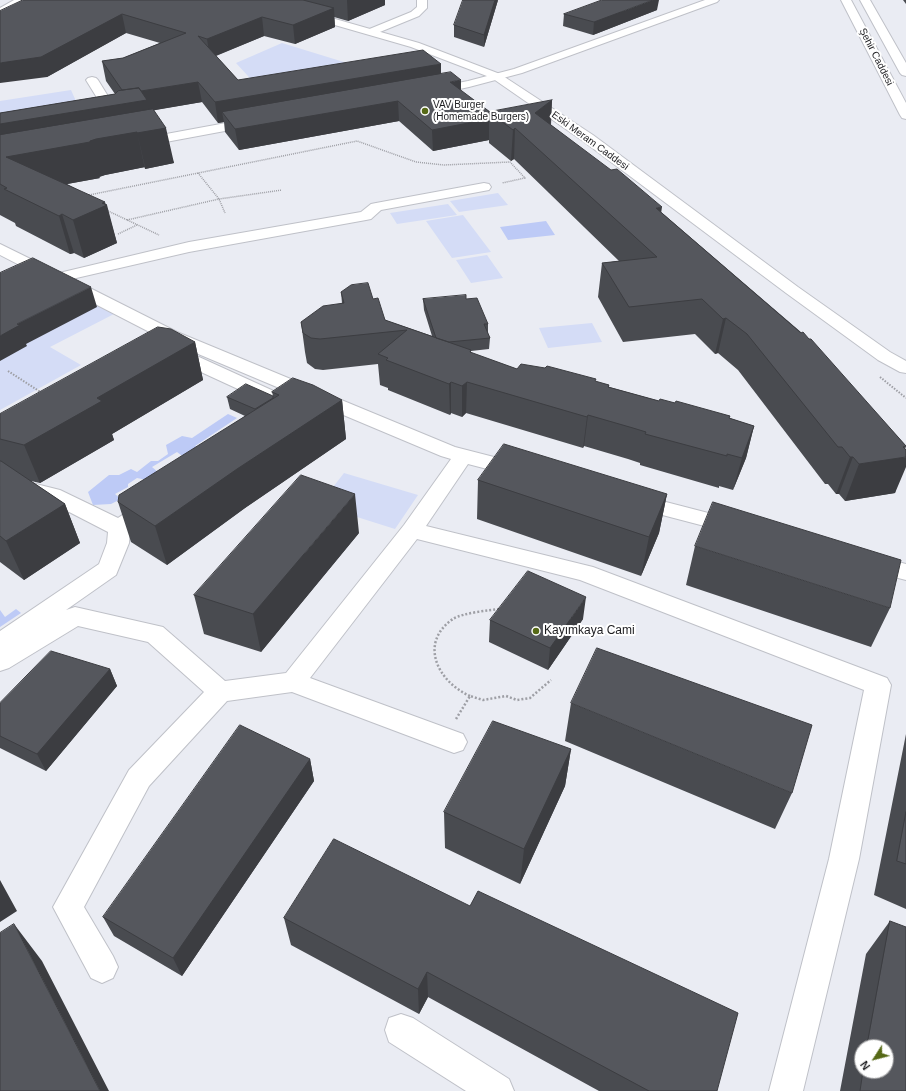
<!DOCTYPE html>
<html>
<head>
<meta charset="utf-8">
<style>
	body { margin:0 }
	#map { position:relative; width:906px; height:1091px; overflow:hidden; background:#eaecf3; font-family:Helvetica,sans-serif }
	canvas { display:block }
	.north { position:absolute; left:854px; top:1039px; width:40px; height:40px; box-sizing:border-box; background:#fff; border:1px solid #a5a5a6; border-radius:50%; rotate:234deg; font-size:11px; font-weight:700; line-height:16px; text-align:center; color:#1d1d20 }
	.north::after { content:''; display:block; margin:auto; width:14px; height:18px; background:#566916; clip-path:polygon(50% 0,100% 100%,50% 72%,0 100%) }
</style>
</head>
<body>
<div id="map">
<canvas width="906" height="1091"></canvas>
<div class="north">N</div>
</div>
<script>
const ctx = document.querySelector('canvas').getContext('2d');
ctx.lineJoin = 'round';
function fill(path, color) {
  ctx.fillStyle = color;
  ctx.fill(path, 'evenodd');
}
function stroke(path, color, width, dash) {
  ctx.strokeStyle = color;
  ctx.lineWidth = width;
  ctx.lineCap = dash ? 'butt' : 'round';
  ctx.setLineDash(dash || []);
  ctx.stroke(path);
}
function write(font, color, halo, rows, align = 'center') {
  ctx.font = font + ' Helvetica,sans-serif';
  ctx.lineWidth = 4;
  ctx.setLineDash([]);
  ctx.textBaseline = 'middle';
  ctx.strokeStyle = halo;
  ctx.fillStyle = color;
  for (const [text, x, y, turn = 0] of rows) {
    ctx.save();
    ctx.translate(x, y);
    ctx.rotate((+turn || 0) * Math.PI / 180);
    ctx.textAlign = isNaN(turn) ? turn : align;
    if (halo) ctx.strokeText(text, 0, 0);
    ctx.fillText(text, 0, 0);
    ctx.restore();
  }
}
const green = new Path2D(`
	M282,43L373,71L259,88L236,63Z
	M71,90L84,119L0,133V101Z
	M498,193L508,205L459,212L450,201Z
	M448,204L457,215L397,224L390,213Z
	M463,215L491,252L452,258L426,221Z
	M487,255L503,278L471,283L456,260Z
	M43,275L114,314L50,347L81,365L0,410V294Z
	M592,323L602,342L548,348L539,328Z
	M344,473L418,495L395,529L319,505Z`);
const water = new Path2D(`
	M546,221L555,235L508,240L500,227Z
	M228,414L237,418L195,446L204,449L186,459L177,452L152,467L159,473L147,480L137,478L128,484V487L115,494L121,499L111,504L93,505L88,492L109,475H119L131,469L137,472L151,461H158L168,454L166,445L182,436L192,438Z
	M16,609L21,613L0,627V610L5,617Z`);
const pathFar2 = new Path2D(`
	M198,173L219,199L225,213
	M89,195L357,141L416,162L444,165L510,162L525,178L502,183
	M106,210L159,235
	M127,220L219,199L282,190
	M118,234L137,225`);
const pathFar1 = new Path2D(`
	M8,371L42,393
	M880,377L906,398`);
const path = new Path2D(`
	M470,696C438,682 418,643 453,619C462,613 490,610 501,609
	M456,719L470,696L483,700L506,696L517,700L530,698L551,680`);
const minor = new Path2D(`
	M14,0H26L0,15V8Z
	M417,0H427V8L419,16L375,34H367L366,32L367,30L411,12L417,7Z
	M705,0H719L717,2L522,73L469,87L432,95L428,93L426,91L428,89L468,81L514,69Z
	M92,77L96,78L98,80L124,122L122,125H114L112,122L86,80L88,78Z
	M253,118L257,119L259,122L257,125L139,147L134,146L133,143L134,140L139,139Z
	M484,183L489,184L491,187L489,190L381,210L371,219L366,220L189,252L72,279L177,332L455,447L525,465L528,470L525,475L518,477L468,464L426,526L593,567L887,678L891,685L859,859L803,1091H769L829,859L864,690L580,580L417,539L310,678L463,734L467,742L463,750L454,753L292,692L227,701L149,786L84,907L113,956L118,967L113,978L102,983L91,978L53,907L129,770L204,692L148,642L78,626L9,668L0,671V631L99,564L107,543L108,532L46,500L0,489V475L60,490L118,518C130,510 142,499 156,503L160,508L156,513L130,531L129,543L116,575L66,610L75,607L163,627L225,681L286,673L404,525L451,459L441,456L165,340L0,255V244L59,273L189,242L361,212L371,204L376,203Z
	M176,353L199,357L278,393L280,397L278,401L271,403L264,401L188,366L170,362L167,358L170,354Z
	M635,494L743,522L746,527L743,532L735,534L628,506L625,501L628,496Z
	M871,555L906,564V580L863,569L860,563L863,557Z
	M401,1014L413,1018L509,1079L514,1091H466L389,1042L385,1030L389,1018Z`);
const major = new Path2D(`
	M253,0H269L419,43L500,74L593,135L798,287L890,352L906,361V373L900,372L878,360L786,293L583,141L492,78L411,47L255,2Z
	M841,0H851L906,103V119L902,118L900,115Z
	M860,0H870L906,63V76L902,75L900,73Z`);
const wall = new Path2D(`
	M23,0H385V5L348,21L334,17L335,27L295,44L264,36L216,56L238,80L441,64V74L461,91L490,112L552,100L551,125L661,212L809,339L906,446L895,493L845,501L839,494H836L828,484H825L738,370L718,353L715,354L695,334L623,342L598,297L602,263L619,261L514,159L511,161L489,143V140L433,151L399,121L239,150L225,132L224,122L218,123L202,102L154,110L174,163L145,169V167L105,175L99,177L100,178L67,184L106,205L117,243L84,258L74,253L70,254L16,226L15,223L0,215V113L115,94L106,81L102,61L123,58L160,43L126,33L47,77Z
	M498,0L484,47L454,37V25Z
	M903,0H906V4Z
	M657,10L593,35L563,26L564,14Z
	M341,292L373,299L385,320L432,336L424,310L423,299H466L488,324V334L490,338L489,349L471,351V353L517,369L596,382L609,385V387L659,401L675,403L730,416L729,418L754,426L746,458L733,490L719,486V488L640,465V463L628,459L584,446L583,448L466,413L462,417L451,413L450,415L388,390V388L380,385L378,364L323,370L315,369L307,363L305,352L301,322L342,303Z
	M195,342L203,380L112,434L114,440L40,483L31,481L65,504L80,543L24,580L0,562V414Z
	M272,392L342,400L346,439L245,508L167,565L131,542L118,502L245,416L230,409L227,397L273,396Z
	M478,480L667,494L659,533L641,576L477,519Z
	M359,533L261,652L204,634L194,595Z
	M695,546L890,608L871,647L686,585Z
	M583,619L548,670L489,642L490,620Z
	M110,669L117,686L46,771L0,748V703Z
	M571,703L792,793L775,829L565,741Z
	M906,734V909L874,895Z
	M571,749L565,786L520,884L445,848L444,812Z
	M310,759L314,781L182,976L114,936L103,917Z
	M334,839L717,1091H599L428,997L419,1014L291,945L284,918Z
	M890,921L906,1091H840L866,954ZM862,1047H886V1071H862Z`);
const shadedWall = new Path2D(`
	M347,0H385V5L348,21Z
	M495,0H498L484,47V35Z
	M653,0H659L657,10L593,35L594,22Z
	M334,8L335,27L295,44L293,25Z
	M122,14L126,33L47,77L0,83V63Z
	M262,17L264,36L210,58L207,39Z
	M441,64V84L222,112L224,122L218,123L215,102Z
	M461,80V100L450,82Z
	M198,82L202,102L150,111L166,128L174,163L145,169L137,132L145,167L105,175L99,177L100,178L18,193L0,162V124L125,94Z
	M552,100L550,130L535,113Z
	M398,101L399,121L239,150L235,129Z
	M489,119V140L433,151L432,130Z
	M515,128L514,159L511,161L513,130Z
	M105,202L106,205H107L117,243L84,258L73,220Z
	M662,207L657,240L656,208Z
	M62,214L74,253L70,254L59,216Z
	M91,287L97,307L26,344L27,346L0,361V336L17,324Z
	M726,318L718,353L715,354L723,319Z
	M195,342L203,380L112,434L114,440L40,483L24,445L97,398Z
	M451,382V413L450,415L449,384Z
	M467,382L466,413L462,417V386Z
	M342,400L346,439L245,508L167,565L155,526L237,469Z
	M588,415L584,446L583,448L587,417Z
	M754,426L746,458L733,490L742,458Z
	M850,457H853L839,494H836Z
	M906,457V467L895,493L845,501L859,464Z
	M355,494L359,533L261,652L253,614Z
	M667,494L659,533L641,576L649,537Z
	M65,504L80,543L24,580L6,541Z
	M586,597L583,619L548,670L550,648Z
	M110,669L117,686L46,771L37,754Z
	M571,749L565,786L520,884L524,849Z
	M310,759L314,781L182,976L173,958Z
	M0,880L17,911L0,922Z
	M14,924L42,961L109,1091H100Z
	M427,972L428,997L419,1014L418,989Z`);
const building = new Path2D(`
	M23,0H303L334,8L293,25L262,17L207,39L198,36L238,80L423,50L441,64L215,102L198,82L141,91L139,88L122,90L102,61L123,58L186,33L122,14L41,57L0,63V11Z
	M463,0H495L484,35L454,25Z
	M602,0H653L594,22L564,14Z
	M451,72L461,80L450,82L490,112L489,119L432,130L398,101L235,129L222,112Z
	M139,88L147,100L0,124V113L115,94L118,91Z
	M552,100L535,113L611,170L617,169L662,207L656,208L801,333L803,332L809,339H811L906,446L903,447L906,450V457L859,464L853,457H850L842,447H838L747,334L726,318L723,319L702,299L629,307L602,263L657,257L515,128L513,130L489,112Z
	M153,109L166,128L137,133V132L96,139L90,141V142L6,157L105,202L102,203L107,205L73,220L62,214L59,216L4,189L7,188L0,184V135Z
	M33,258L91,287L17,324L20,325L0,336V273Z
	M368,283L373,299L378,298L385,320L471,350L470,352L517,369L521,364L545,368L547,366L596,379L595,381L609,385L608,387L659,401L660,399L675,403L676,401L730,416L729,418L754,426L742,458L727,454V456L645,434L646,432L633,428L588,415L587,417L467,382L462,386L451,382L449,384L386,360L388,358L378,354L407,330L320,339L311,338L303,333L301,322L323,306L344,303L341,292L351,285Z
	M466,295V299L477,298L488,324H484L490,338L449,342L436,338L423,299Z
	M158,327L171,329L195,342L97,398L102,401L24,445L0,439V414Z
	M293,378L313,385L342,400L237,469L155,526L118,502L119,495L279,395L272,392Z
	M246,384L273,396V398L255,409L227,397Z
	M504,444L667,494L649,537L478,480Z
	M0,461H1L65,504L6,541L0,536Z
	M301,475L355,494L253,614L194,595Z
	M713,502L901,560L890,608L695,546Z
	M528,571L586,597L550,648L490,620Z
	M597,648L812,725L792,793L571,703Z
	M51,651L110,669L37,754L0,736V703Z
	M493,721L571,749L524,849L444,812Z
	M240,725L310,759L173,958L103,917Z
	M906,812V864L897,861Z
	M334,839L470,906L478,891L738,1013L717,1091H649L427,972L418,989L284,918Z
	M890,921L906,927V1091H860L863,1071H886V1047H867Z
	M14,924L100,1091H0V933Z`);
const markers = [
	[425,111,4,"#566916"],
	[536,631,4,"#566916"]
];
const farStreetnames = [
	["Şehir Caddesi",876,57,63],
	["Eski Meram Caddesi",590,141,36]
];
const farPoinames = [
	["VAV Burger",433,105],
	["(Homemade Burgers)",433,117]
];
const poiNames = [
	["Kayımkaya Cami",544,631]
];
fill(green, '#d4dcf6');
fill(water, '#bdcaf6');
stroke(minor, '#bfc1c8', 2);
stroke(major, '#bfc1c8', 2);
stroke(pathFar2, '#9e9fa5', 1.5, [1, 1]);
stroke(pathFar1, '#9e9fa5', 2, [1.5, 1.5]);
stroke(path, '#9e9fa5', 2.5, [2, 2]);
fill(minor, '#fff');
fill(major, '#fff');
fill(wall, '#494b50');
fill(shadedWall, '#3c3d41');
fill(building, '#55575d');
stroke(building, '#3c3d41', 1);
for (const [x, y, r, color] of markers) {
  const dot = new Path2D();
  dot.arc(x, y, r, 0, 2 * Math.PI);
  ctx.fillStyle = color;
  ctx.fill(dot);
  stroke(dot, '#fff', 1.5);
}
write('10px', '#1d1d20', '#fff', farStreetnames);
write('10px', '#1d1d20', '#fff', farPoinames, 'left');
write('12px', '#1d1d20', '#fff', poiNames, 'left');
</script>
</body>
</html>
